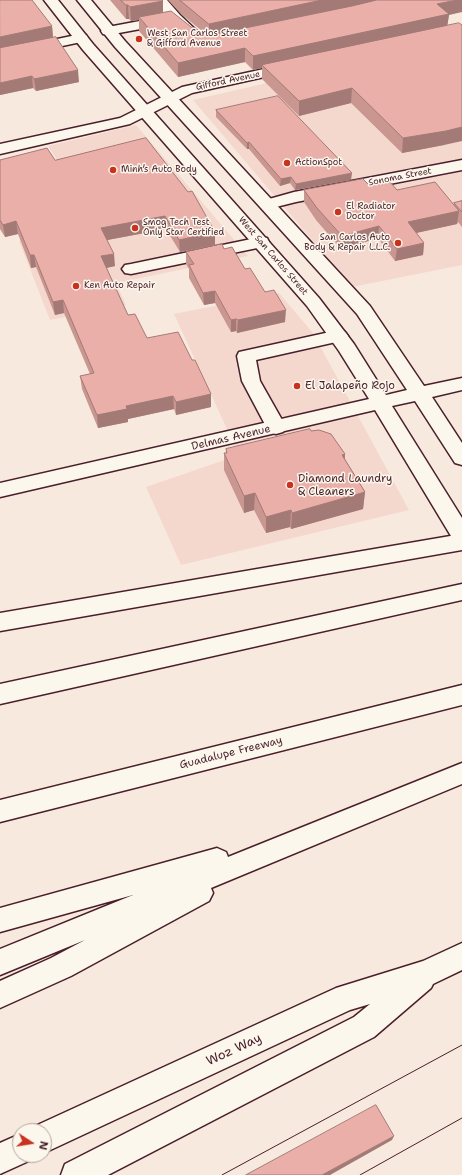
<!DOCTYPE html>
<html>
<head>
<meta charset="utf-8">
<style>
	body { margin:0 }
	#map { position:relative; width:462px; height:1175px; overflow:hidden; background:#f8e9de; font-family:"Shantell Sans",sans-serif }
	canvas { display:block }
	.north { position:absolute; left:12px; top:1123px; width:40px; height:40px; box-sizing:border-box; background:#fbf7ec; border:1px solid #b4a19f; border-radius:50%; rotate:102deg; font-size:11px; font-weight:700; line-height:16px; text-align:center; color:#4a1f2b }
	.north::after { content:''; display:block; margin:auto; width:14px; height:18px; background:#c8321e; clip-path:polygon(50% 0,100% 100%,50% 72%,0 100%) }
</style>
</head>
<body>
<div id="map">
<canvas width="462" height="1175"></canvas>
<div class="north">N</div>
</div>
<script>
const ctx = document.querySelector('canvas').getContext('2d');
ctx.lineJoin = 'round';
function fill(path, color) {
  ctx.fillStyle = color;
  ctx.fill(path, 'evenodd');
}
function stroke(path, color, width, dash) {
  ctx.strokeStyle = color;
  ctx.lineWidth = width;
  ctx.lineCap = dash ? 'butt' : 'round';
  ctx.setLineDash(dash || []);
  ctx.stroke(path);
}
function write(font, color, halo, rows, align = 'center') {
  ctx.font = font + ' "Shantell Sans",sans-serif';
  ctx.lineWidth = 3;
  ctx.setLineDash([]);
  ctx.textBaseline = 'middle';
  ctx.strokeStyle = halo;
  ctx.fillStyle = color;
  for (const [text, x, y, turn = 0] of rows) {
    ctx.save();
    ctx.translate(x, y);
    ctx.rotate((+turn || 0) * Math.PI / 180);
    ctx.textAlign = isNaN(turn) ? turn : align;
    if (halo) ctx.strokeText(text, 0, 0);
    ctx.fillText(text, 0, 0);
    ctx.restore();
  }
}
const built = new Path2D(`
	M462,38V265L352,287L193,100Z
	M136,125L248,256L116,283L126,305L50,320L19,241L96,220L48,146Z
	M279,293L313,333L409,510L181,565L146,487L239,455L174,314Z`);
const minor = new Path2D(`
	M153,0H167L180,15L197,31L195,34C185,36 180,29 173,23L108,35L103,34L101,31L103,28L108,27L166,16Z
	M81,34L86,35L88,38L86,41L0,59V51Z
	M291,63L296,64L298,67L296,70L192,93L130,124L0,154V144L120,118L182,87Z
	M462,160V170L296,202L268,209L262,207L260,204L262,201L294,192Z
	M261,237L267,238L269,242L267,246L131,274L125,273L122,269L125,265L131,264Z
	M339,330L345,332L348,336L345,340L256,360L260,381L286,427L283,432L276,434L269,432L242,381L237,356L239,352Z`);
const major = new Path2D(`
	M44,0H58L93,44L319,298L354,344L386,395L407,390L357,314L115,47L77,0H91L125,41L370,306L424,386L462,378V390L432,397L462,443V465L455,463L415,401L392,406L462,518V544L454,541L375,410L0,497V483L369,399L339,351L307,306L83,50Z
	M462,943V970L433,984L431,988L374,1037L108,1175H61L65,1164L354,1017L370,1004L350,1010L44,1153V1131H32L33,1127L336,988L423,961Z
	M20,1134V1155H33L31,1160L0,1174V1143Z`);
const highway = new Path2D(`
	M462,534V550L0,631V613Z
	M462,584V600L0,704V684Z
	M462,685V705L0,822V800Z
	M462,763V784L211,888L213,893L209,901L71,976L0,1008V981L51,958L85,940L0,975V949L133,895L0,932V908L217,848L226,852L228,857Z`);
const tram = new Path2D(`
	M222,1175L462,1045
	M360,1175L462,1118`);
const wall = new Path2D(`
	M0,0L52,26L53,37L79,82L36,91L33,88L0,95Z
	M110,0H162L163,1V12L200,34L206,36L207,35L181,14L168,0H462L449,15L447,25L444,145L402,153L351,103L299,116L262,79V68L253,70L245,62L178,77L139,31V20L131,21L129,19H126Z
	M216,110L351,180L295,190L290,183L280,186L249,149H247L216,117Z
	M0,160H55L215,232V245L180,252L166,229L107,240L115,266L106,268L128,315L147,338L192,360L211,394V407L176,415L174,409L128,419V422L98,428L82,389L80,376L90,374L64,313L55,315L36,267L31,268L18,234L5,237L0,229Z
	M370,186L397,190L454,205V203L462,201V227L458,222L457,224L416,233L424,243L423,255L395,261L378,238L341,249L316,220L304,202V190Z
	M224,249L245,269L265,292L285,322L237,333L236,331L231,332L215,303L204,305L189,278V269L186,264V252Z
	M311,431L345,454V459L365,492L363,509L291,529L290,527L266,533L254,510L244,513L224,470V453H226V449Z`);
const shadedWall = new Path2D(`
	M322,0H386L209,37V24Z
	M457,0H462V12L449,15L447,28L262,65V68L253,70V56L437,4Z
	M163,1V15L139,17V20L131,21L130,7Z
	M126,5H128L129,19H126Z
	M52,26L53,38L0,49V37Z
	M245,48V62L178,77V63Z
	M78,70L79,82L36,91L34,79Z
	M32,76L33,88L0,95V83Z
	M352,88L351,103L299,116V101Z
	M462,127V141L444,145L402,153L403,138Z
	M249,142V149H247V143Z
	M352,173L351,180L295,190L296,184Z
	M291,177L290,183L280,186L281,179Z
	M459,211L457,224L407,235L408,222Z
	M165,216L166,229L102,241L101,228Z
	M16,221L18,234L5,237L3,225Z
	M379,226L378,238L341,249L342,236Z
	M215,232V245L180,252L179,240Z
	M424,243L423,255L395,261L397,249Z
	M114,254L115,266L102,269L101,256Z
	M30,255H34L36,267L31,268Z
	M215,291V303L204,305L203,293Z
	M63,300L64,313L55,315L53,302Z
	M286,310L285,322L237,333L238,320Z
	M236,319V331L231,332V320Z
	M211,394V407L176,415V402Z
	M173,396L174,409L128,419V422L98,428L97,415L126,406Z
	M345,454L344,471L342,455Z
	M365,492L363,509L291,529L292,513Z
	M255,493L254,510L244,513V496Z
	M291,510L290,527L266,533V517Z
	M394,1136L392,1140L330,1175H322Z`);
const building = new Path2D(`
	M0,0H32L52,26L0,37Z
	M121,0H162L163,1L130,7L128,5H126Z
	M180,0H322L209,24Z
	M377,0H457L437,4L449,14L253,56L245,48L178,63L139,17L171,11L200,34L206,36L352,6Z
	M459,23L462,25V127L446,131L403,138L352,88L299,101L262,65Z
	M56,37L78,70L34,79L32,76L0,83V48Z
	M278,96L352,173L296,184L291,177L281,179L249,142L247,143L216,110Z
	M146,138L188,192L192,191L215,232L179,240L165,216L101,228L114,254L101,256L128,315L135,314L147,338L178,332L192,360H195L211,394L176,402L173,396L126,406L127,409L97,415L80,376L94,373L63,300L53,302L34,255H30L16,221L3,225L0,220V160L47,148L55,160Z
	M363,179L370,186L390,182L397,190L435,182L459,211L408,222L424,243L397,249L379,226L342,236L317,208L304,190Z
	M462,201V212L454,203Z
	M222,244L224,249L232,247L245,269L250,268L265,292L274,290L286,310L238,320L236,319L231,320L215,291L203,293L189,265L194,264L186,252Z
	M310,429L311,431L319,430L331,434L345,454L342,455L365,492L292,513L291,510L266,517L255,493L244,496L224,453H227L226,449Z
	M376,1105L394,1136L322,1175H246Z`);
const markers = [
	[139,39,4,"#c8321e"],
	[287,163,4,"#c8321e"],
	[113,170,4,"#c8321e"],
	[338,212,4,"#c8321e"],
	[135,228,4,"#c8321e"],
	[398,243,4,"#c8321e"],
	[76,286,4,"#c8321e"],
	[297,386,4,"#c8321e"],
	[290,485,4,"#c8321e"]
];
const farPoinames = [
	["West San Carlos Street",147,34],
	["& Gifford Avenue",147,44],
	["ActionSpot",295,163],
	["Minh’s Auto Body",121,170],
	["El Radiator",346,207],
	["Doctor",346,217],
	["Smog Tech Test",143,223],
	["Only Star Certified",143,233],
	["San Carlos Auto",390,238,"right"],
	["Body & Repair L.L.C.",390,248,"right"],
	["Ken Auto Repair",84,286]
];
const farStreetnames = [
	["Gifford Avenue",228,81,-12],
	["Sonoma Street",400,177,-11],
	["West San Carlos Street",273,256,49]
];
const poiNames = [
	["El Jalapeño Rojo",305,386],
	["Diamond Laundry",298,479],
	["& Cleaners",298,492]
];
const streetNames = [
	["Delmas Avenue",231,438,-13],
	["Guadalupe Freeway",231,753,-14]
];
const nearStreetnames = [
	["Woz Way",234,1050,-25]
];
fill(built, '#f4d8ce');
stroke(minor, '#4a1f2b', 3);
stroke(major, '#4a1f2b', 3);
stroke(highway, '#4a1f2b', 3);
fill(minor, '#fbf7ec');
fill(major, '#fbf7ec');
fill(highway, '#fbf7ec');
stroke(tram, '#4a1f2b', 1);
fill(wall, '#c99690');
fill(shadedWall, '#a47a76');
fill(building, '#eaafa8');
stroke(building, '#a47a76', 1);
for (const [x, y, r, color] of markers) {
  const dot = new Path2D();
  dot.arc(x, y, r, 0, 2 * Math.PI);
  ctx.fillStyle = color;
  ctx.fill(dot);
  stroke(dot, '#fbf7ec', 1.5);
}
write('9px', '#4a1f2b', '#fbf7ec', farPoinames, 'left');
write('9px', '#4a1f2b', '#fbf7ec', farStreetnames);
write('11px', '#4a1f2b', '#fbf7ec', poiNames, 'left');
write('11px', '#4a1f2b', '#fbf7ec', streetNames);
write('13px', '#4a1f2b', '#fbf7ec', nearStreetnames);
</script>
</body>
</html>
